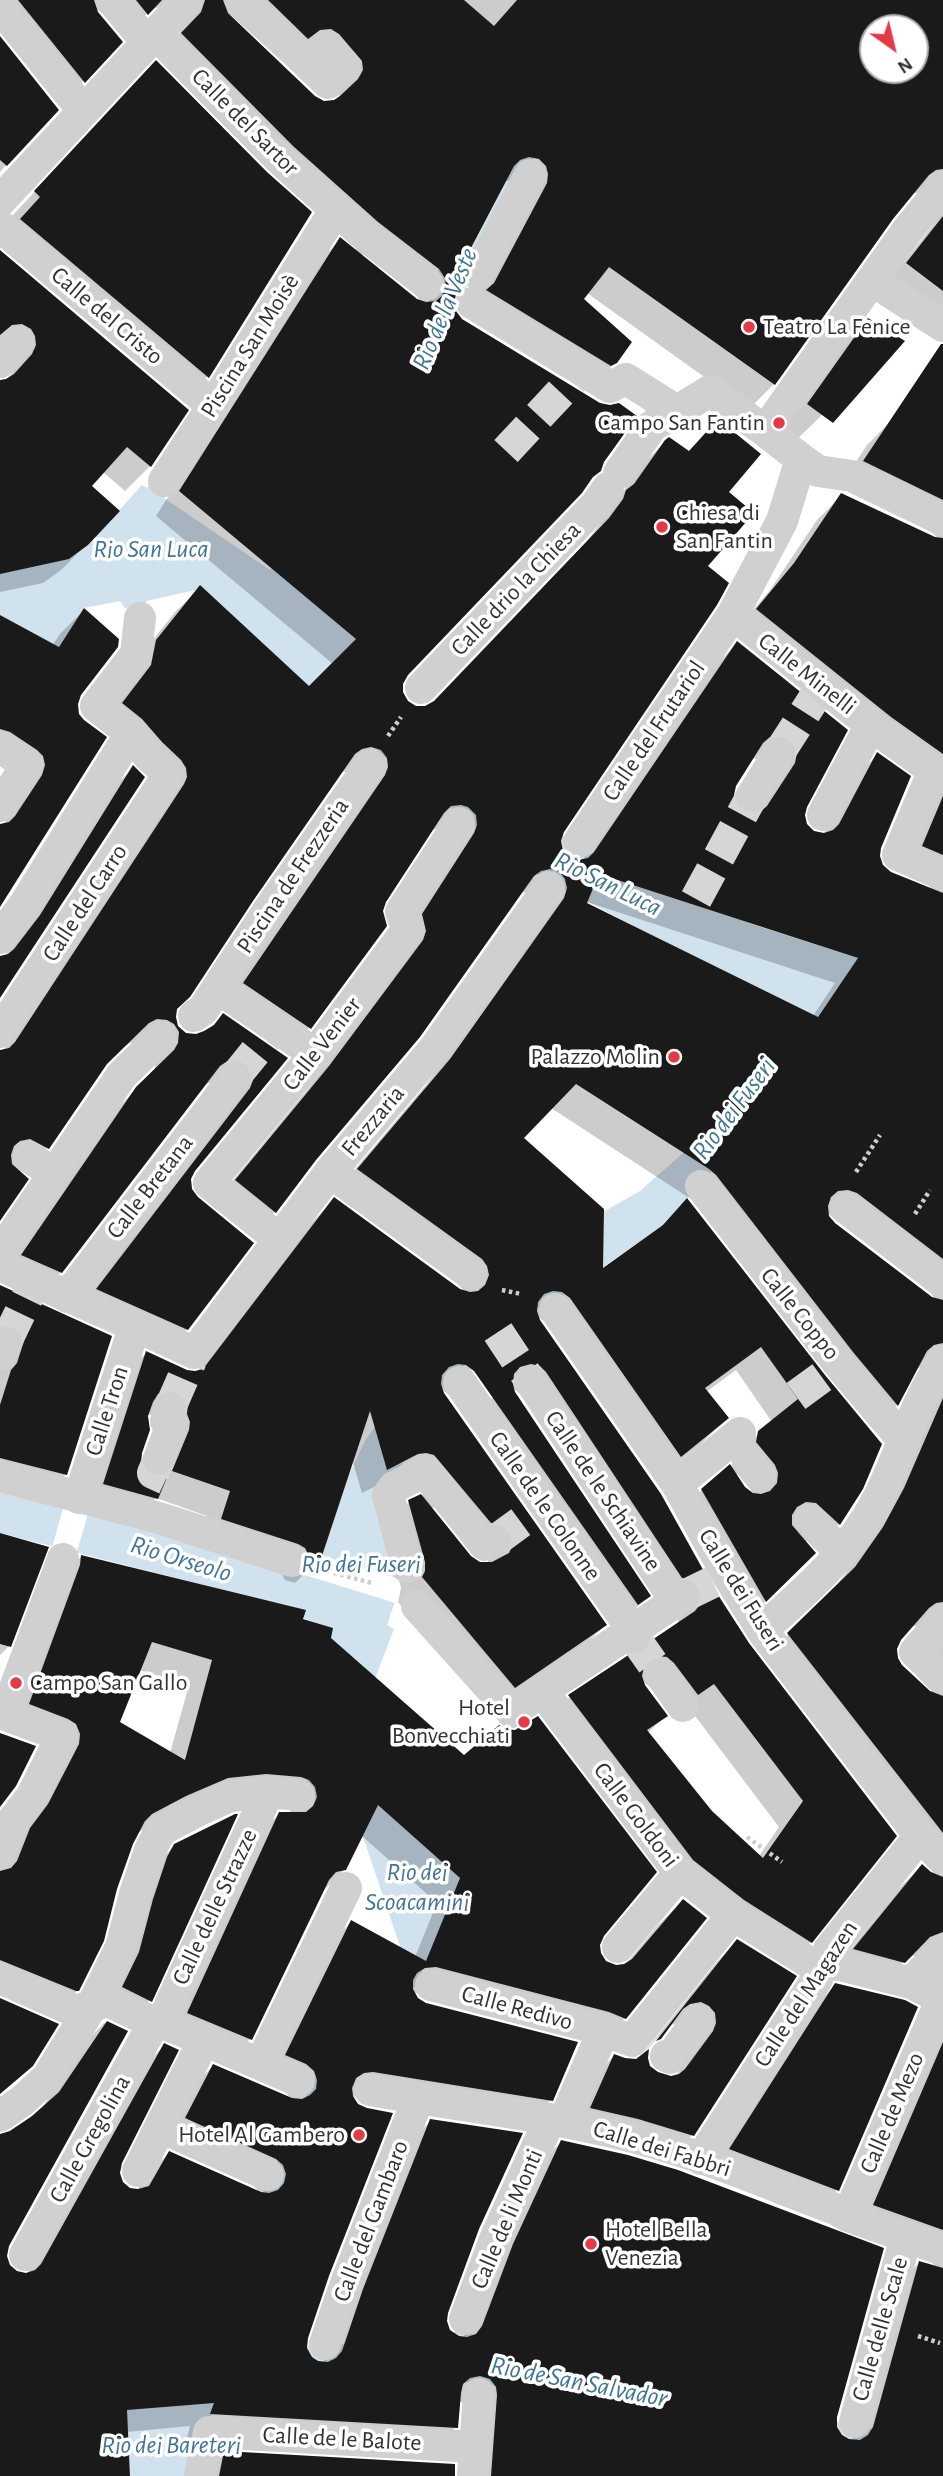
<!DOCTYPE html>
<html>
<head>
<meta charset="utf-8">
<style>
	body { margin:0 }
	#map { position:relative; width:943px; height:2476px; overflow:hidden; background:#fff; font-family:"Alegreya Sans",sans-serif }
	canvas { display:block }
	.north { position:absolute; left:859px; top:14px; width:70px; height:70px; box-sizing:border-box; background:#fff; border:2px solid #adadad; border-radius:50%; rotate:146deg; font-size:19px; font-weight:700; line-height:28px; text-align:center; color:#333 }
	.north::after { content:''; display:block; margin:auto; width:24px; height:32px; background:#e63946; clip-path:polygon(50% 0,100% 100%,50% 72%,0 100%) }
</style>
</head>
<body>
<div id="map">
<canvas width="943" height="2476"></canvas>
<div class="north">N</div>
</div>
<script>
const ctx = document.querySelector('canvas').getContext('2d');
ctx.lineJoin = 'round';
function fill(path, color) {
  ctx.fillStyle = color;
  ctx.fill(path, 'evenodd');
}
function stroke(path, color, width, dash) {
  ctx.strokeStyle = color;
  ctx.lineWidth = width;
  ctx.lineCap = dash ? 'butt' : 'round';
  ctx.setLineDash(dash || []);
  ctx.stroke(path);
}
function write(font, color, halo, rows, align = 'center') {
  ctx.font = font + ' "Alegreya Sans",sans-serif';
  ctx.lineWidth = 7;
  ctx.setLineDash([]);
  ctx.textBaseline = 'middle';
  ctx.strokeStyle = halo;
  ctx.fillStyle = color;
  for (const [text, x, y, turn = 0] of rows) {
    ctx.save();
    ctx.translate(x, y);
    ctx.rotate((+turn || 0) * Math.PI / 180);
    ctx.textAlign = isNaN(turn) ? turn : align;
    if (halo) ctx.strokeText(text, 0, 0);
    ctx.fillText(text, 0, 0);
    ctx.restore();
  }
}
const water = new Path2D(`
	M591,57L497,222L465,290L437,362L356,639L398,691L513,797L582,850L754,925L904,973L838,987L713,1170L663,1225L555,1301L545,1304L504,1328L447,1382L441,1389L406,1453L399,1473L403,1580L387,1625L394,1629L376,1676L358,1754L460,1878L421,1974L422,1989L414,1987L356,2080L248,2354L313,2346L445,2338L454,2332L467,2333L812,2417C840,2424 884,2428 908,2440C921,2447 933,2465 943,2476L528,2389L461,2382L219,2386L196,2476H130L128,2442L47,2417L168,2406L314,2078L348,2042L400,1946L363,1837L336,1821L316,1800L305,1785L318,1742L332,1628L215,1588L0,1533V1486L315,1578L349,1474L365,1441L427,1351L603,1212L640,1191L683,1153L788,1003L638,928L544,879L393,764L250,632L196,590L146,601V605L125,608L120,601L84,608L59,647L0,615V566L70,559L88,545L142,485L147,488L152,481L168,491L164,498L270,570L298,535L416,350L437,273L512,142Z`);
const pier = new Path2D(`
	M65,1500L90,1507L75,1558L51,1552Z
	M322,1556L407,1581L394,1616L389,1618L395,1603L289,1570L290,1567L313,1574L318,1559L321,1560Z`);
const shadow = new Path2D(`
	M0,0H943V334L883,289L933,225L937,217L921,193H912L891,219L774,384L749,409L587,293L581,299L616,362L590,387L471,308L523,209L514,183L504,180L460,265L454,295L406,674L401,684L402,693L407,702L417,708L427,707L433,704L585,544L599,525L602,516L614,505L641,466L666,441L688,452L718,422L726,492L705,566L562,831L559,841L561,851L568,859L582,861L713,668L737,643L845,730L805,806L803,816L806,826L814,833L823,835L853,779L877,755L878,857L881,866L890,873L936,894L926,882L899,870L926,785L867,741L733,634L770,590L817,520L842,495L940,540L927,528L840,486L867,445L892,420L943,441V1936L922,1956H913L905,1960L879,1986L831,1974L897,1890L922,1866L932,1874L933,1872L910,1848L764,1658L833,1591L860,1552L927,1369L916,1367L897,1405L873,1429L829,1377L691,1199L551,1108L522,1139L601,1271L657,1231L687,1201L861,1488L839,1524L814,1548L807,1541L805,1543L789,1578L741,1625L677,1514L702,1490L731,1469L734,1457L772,1422L736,1370L706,1392L727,1418L702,1443L656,1480L546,1323L536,1315L747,1644L894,1836L811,1942L786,1966L719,1924L669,1884L545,1721L570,1697L639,1655L653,1641L678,1624V1620L676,1611L522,1396L512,1387L648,1596L624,1620L450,1396L440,1388L605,1625L580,1650L490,1711L398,1602L401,1588L385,1526L409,1502L423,1495L410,1479L392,1478L362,1493L352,1459L320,1558L295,1583L285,1580L281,1573L198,1543L207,1516L156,1498L132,1522L79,1508L122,1377L146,1353L186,1371L196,1373L310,1224L334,1200L466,1293L457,1283L334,1194L426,1085L540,924L536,897L525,892L520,893L275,1212L250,1236L212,1206L305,1092L399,966L444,831L431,829L384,901L309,1028L285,1052L220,1008L355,774L341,771L176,1008L174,1017L177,1027L186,1034L196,1036L207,1031L223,1016L285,1058L193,1170L189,1179L187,1329L162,1353L74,1314L211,1083L205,1084L61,1272L36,1297L0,1280L112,1114L155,1069V1058L140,1043H130L122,1048L106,1063L48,1147L23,1172L16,1168L0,1217V1052L3,1051L161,810L158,785L137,767L118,743L99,728L132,666L175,612L200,588L309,689L333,664L156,516L316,264L340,240L354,251L356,249L268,170L158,59L176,39L181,29V20L165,6L151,9L123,38L102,13L92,6L121,42L59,106L0,32ZM223,8L283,62L294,53L339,87V97L333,103H324L315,98L226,14ZM873,28H915V70H873ZM363,254L415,294L422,303L361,256ZM753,758L765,762L771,788L754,815L741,813L734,805L732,795L735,785ZM584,901L835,983L813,1016L583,903ZM827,1213L930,1292L938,1302L834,1224ZM470,1363L494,1397L491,1399L468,1365ZM146,1414L151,1415L160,1420L165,1456L156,1478L144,1472L139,1463ZM738,1474L754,1494L744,1488L735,1475ZM434,1507L467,1547H473L488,1558V1564H479L469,1558L431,1509ZM912,1626H922L933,1658L917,1676L936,1696L901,1667L896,1657L895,1647ZM640,1680L650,1687L673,1719L689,1708L779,1827L759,1856L710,1813L648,1733L665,1716Z
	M0,39L57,110L0,172Z
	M132,87L266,173L310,213L207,377L183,401L0,247V229Z
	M0,252L186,410L150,466L125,491L103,472L90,486L87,544L61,570L43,583L0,592V381H5L12,373V362L0,350Z
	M868,320L822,415L791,445L778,435L837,351Z
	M84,610L80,694L0,904V826L3,825L18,801L13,774L0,765V617L52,646L60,634Z
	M133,768L0,995V958L4,957L16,940L108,792Z
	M0,1287L110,1337L66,1474L41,1498L0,1488Z
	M0,1535L9,1646L0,1655Z
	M81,1557L301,1620L330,1639L602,1935L598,1944L599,1953L605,1962L615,1967L624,1966L658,1925L683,1901L625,2018L600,2042L584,2036L412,1992L416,1999L551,2100L526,2125L351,2096L327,2276L306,2338L305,2349L310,2358L323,2363L406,2145L431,2121L478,2229L446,2312L445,2323L450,2332L463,2338L489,2270L536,2167L561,2142L835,2418V2426L840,2436L852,2442L894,2287L919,2263L936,2269L933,2263L849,2230L943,2024V2476H469L464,2403L458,2401L456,2427L432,2451L187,2438L190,2426L126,2432L128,2476H0V2136L39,2113L80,2048L104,2023L126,2032L7,2245L5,2256L8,2266L16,2273L26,2275L139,2070L164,2046L120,2162L118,2173L122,2183L130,2189L137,2191L144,2178L169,2153L261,2194L251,2183L162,2143L188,2090L213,2066L292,2100L282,2088L262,2080L327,1946L351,1922L415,1957L437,1903L361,1835L345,1869L322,1892L250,2039L226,2064L164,2038L255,1838L280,1813L293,1815L286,1805L202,1802L137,1833L78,1990L53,2015L0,1993V1869L52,1749L5,1729L57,1582ZM139,1670L189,1685L170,1753L118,1722Z
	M175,1845L150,2000L126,2025L99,2012L150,1870Z
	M737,1941L692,2135L670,2158L569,2131L592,2078L614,2056L625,2060L639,2059L715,1964ZM677,2024L691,2055L675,2077L661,2076L649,2067L646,2058L647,2050L669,2025Z
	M836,1985L837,2190L813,2214L707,2173L811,2010Z
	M225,2453L454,2476H202Z`);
const building = new Path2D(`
	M18,0H94L98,12L123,42L85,83Z
	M136,0H162L148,15Z
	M205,0H223L228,13L315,96L324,101L334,100L340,96L358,79L363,70L362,61L339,34L331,29L320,30L308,39L268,0H464L494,26L517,0H943V169L936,170L929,175L893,219L775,385L609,267L584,299L632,342L617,363L611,366L486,290L494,283L547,183L548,174L546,166L539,159L529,157L520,160L514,166L462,265L460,275L465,286L456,294L454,303L456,311L462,319L600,403L610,405L619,403L637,416L604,462L601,471L593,477L582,493L408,675L403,684V692L408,701L416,706H425L434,701L609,518L623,499L626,490L634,484L665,440L669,437L689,451L718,419L761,454L729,492L754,513L708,566L729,583L717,605L564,832L561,841L563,851L569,858L578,860L588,858L594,852L737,641L848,730L807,807L805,815L807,824L814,831L824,833L833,830L839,824L877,752L911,776L881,848L880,856L883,865L891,872L943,893V1259L857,1193L848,1190L838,1191L831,1197L828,1206L829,1216L835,1223L932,1297L943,1300V1343L934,1345L927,1351L898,1406L853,1352L716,1175L709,1169L576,1084L524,1138L604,1209L603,1268L663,1225L687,1198L825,1375L882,1444L863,1489L840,1525L816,1503L806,1502L797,1507L792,1515V1525L816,1553L766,1602L701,1489L730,1464L745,1487L753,1493L761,1494L770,1491L777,1483L778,1473L775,1465L756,1442L758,1431L798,1399L761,1347L705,1388L729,1418L681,1457L570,1298L562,1292L553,1291L544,1294L538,1302L537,1311L540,1320L661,1494L711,1584L749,1643L897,1836L812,1943L744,1900L693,1860L568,1695L630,1654L643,1653L649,1647L652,1640L695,1611L701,1603L702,1594L700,1586L693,1580L682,1578L546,1372L540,1366L531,1364L520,1367L514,1374L513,1384L515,1392L651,1596L638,1605L474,1371L466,1365L458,1364L449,1367L442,1375L441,1384L444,1393L607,1625L515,1688L422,1577L425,1571V1562L408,1500L421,1494L471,1556L480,1562H492L509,1553L513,1544L512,1534L506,1526L498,1523H491L434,1455L426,1453L418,1454L387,1470L370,1411L321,1559L309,1556L305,1548L298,1544L221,1519L230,1491L172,1471L189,1430L190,1422L187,1414L188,1403L184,1396L176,1391L165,1390L158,1394L153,1402L148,1416L150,1430L142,1453L141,1463L145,1471L153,1476L168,1475L158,1499L103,1484L146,1351L187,1370L195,1371L203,1369L334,1197L460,1289L470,1292L478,1291L485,1285L489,1275L487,1266L482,1259L357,1169L450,1059L564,898L567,888L565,879L560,872L550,869L541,871L534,876L420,1037L316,1160L276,1213L235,1180L329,1066L423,940L426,931L422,914L474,833L477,825L476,815L468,807L461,805L451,806L444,813L386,902L383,911L387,926L311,1029L243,983L385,775L388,767L387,758L381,750L371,747L362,749L355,754L253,901L190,997L177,1009L176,1017L178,1026L186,1033L196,1034L204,1031L214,1025L223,1013L288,1058L195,1171L191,1179L192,1189L198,1197L254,1243L188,1330L96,1289L250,1088L253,1080L252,1071L246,1062L238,1059L229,1060L220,1066L62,1273L21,1255L136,1087L174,1050L178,1043L179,1032L174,1024L167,1020L157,1019L149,1023L107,1064L49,1149L30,1139L20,1141L14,1146L11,1155L12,1164L29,1179L0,1221V1050L9,1048L15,1042L184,784L187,777L186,768L181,760L162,742L142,719L122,703L151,665L156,640L200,585L309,686L356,639L179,491L340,237L417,299L426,302L436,301L442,296L446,287L445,278L439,269L378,222L293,146L181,33L201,12ZM873,28H915V70H873ZM779,735L788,737L795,744L797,753L795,763L767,806L760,812L752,814L743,812L736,804L734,795L736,786L763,743L770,737ZM599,874L858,958L818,1017L587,903ZM658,1656L667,1657L674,1663L698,1695L714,1684L803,1801L763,1858L712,1811L647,1730L668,1716L645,1685L642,1676L644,1666L649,1660Z
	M0,36L59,110L7,166L0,160Z
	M156,60L267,172L312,212L209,378L20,219L40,197L34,191Z
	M943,216V291L906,263Z
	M0,250L189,410L151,467L127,447L92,486L120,511L88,545L69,559L0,574V380L6,379L14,374L32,354L36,345L35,336L31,329L22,324L12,325L0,335Z
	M868,318L905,341L833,423L807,404Z
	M941,344H943V500L863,461Z
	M841,493L935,537L943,538V754L891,717L756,609L794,563Z
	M84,608L119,639L118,647L81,695L78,704L79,714L84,720L107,737L0,907V824L9,822L15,816L42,775L45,765L43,756L37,750L10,732L0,729V615L59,647Z
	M133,765L145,777L0,998V956L8,954L14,949L40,915Z
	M943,796V855L922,846Z
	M0,1285L112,1336L67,1475L0,1458V1405L11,1370L17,1363L24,1341L21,1332L14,1326L0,1325Z
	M943,1398V1602L936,1603L929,1608L901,1640L897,1649L898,1658L902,1665L930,1691L943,1696V1833L787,1633L855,1567L883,1527L904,1488Z
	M0,1533L49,1547L11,1647L0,1644Z
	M81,1555L306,1610L303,1619L333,1628L331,1638L464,1755L499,1725L506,1729L515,1730L538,1716L657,1872L604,1936L600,1945L601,1953L606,1961L616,1965L624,1964L632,1959L683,1899L707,1918L626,2019L609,2012L436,1967L425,1968L417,1973L413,1980V1989L418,1998L426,2003L578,2042L553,2101L373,2072L364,2073L356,2078L352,2088L353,2096L358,2104L367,2108L393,2113L329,2276L308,2338L307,2348L312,2357L318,2361L328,2362L336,2358L342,2351L363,2289L430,2119L523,2133L479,2229L448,2313L447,2321L450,2330L459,2336L467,2337L476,2334L482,2326L513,2244L561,2140L565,2141L628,2155L678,2170L884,2248L837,2417V2427L842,2435L849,2439L860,2440L868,2435L873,2427L919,2261L943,2268V2476H491L497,2395L496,2387L490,2379L480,2376L470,2378L463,2384L461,2393L458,2428L210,2414L214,2403L127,2410L130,2476H0V2134L10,2131L32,2116L59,2092L107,2021L128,2031L9,2246L7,2256L10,2265L17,2271L26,2273L35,2270L41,2264L164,2043L179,2050L122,2163L120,2173L123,2182L130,2188L138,2189L149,2186L169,2151L261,2192L269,2193L278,2190L284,2183L286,2174L283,2165L276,2159L185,2118L213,2064L292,2098L302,2099L310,2095L316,2089L317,2080L314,2071L306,2064L285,2055L351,1920L426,1961L460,1878L378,1805L346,1870L336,1872L329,1880L252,2040L187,2013L279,1812H306L313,1806L317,1797L315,1787L309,1780L301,1777L266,1774L228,1778L186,1796L152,1814L145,1821L133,1844L117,1889L104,1941L79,1991H76L0,1960V1871L11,1868L17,1861L30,1828L48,1804L79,1744L80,1734L76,1724L68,1719L29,1704L80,1565ZM152,1642L212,1660L185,1760L120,1722Z
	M0,1733L36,1746L16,1786L0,1807Z
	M235,1814H238L152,2002L122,1987L139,1952L153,1899L167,1857L174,1844Z
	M922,1864L931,1872L943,1877V1932L930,1937L905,1963L853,1949Z
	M737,1939L797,1976L694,2136L638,2119L590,2108L614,2054L625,2058L636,2059L649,2049L648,2058L650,2066L658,2072L671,2076L679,2074L685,2069L713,2031L716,2023L715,2013L709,2006L701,2002L690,2004L683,2009L661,2039L656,2041Z
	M835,1983L905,2000L918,2007L839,2191L729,2149Z
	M0,1998L59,2024L33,2066L0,2094Z
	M943,2042V2230L873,2205Z
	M224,2451L455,2464V2476H219Z`);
const pedestrianTunnel = new Path2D(`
	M506,451L577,375
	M779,753L822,686
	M696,899L752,796
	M235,1077L273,1030
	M498,1332L531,1382
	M6,1342L33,1286
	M796,1396L833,1369
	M170,1408L191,1360
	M159,1459L153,1473L166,1479
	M495,1541L540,1508
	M684,1596L721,1578
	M634,1637L660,1674`);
const path = new Path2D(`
	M388,736L401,717
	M856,1172L880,1135
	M915,1214L930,1190
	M502,1290L521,1294
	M327,1571L372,1583
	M747,1837L782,1862
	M918,2336L940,2343`);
const pedestrian = new Path2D(`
	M112,0L147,42
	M241,0L328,83L345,66L326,47L309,65
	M0,7L83,110
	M155,33L280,159L366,236L428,284
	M0,201L187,0
	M0,226L213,406
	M478,274L530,175
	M873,281L943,326
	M472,303L610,387L626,379L677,411
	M0,362L18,342
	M801,459L818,471L852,476L943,520
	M619,473L652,426L710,391L765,431
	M164,481L213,406L336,209
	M733,614L880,732L934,770L898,855L943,875
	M421,688L596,505L608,488
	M0,747L27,765L0,806
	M752,796L779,753
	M823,815L871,725
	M579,842L733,614L782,521L801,459L765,431L907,231L943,187
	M0,938L25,904L131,733
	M218,988L315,1054
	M194,1016L203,1010L268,911L370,765
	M0,1032L169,774L148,755L131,733L96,706L136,654L140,618
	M29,1157L54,1174
	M330,1172L471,1274
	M701,1186L839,1364L903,1440
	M846,1208L943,1282
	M279,1239L209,1183L315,1054L408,929L401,912L459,823
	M0,1253L122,1075L161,1037
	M0,1265C64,1296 130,1322 194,1353L330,1172L435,1048L549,887
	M67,1297L235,1077
	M555,1309L677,1484L727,1574L764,1633L920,1836L943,1859
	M0,1355L6,1342
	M459,1382L623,1616L634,1637
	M531,1382L675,1600
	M747,1458L760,1476
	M159,1459L172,1424L166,1421L170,1408
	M0,1476L159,1518L292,1561
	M677,1484L740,1433
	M79,1498L135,1325
	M810,1520L842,1554
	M407,1567L388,1495L394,1487L426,1471L485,1545L495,1541
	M417,1606L512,1712L542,1691L680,1873L733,1915L810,1963L840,1965L911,1983L937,1996L943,1988
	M943,1620L915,1652L943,1678
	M762,1630C806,1591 852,1551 879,1497C901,1452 915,1403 943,1361
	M660,1674L683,1706
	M542,1691L684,1596
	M0,1713L62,1736L32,1796L14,1819L0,1853
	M5,1715L63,1559
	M618,1947L680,1873
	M0,1978L75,2011L108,2001L154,2023H162L204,2040L299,2081
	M911,1983L943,1950
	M431,1985L604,2030L632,2041L733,1915
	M162,2023L268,1792
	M666,2056L670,2058L698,2020
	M261,2063L346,1888
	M370,2090C458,2106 547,2115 633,2137C702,2155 768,2184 835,2209L848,2216L943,2250
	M0,2116L22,2101L47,2078L92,2006L121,1947L135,1894L150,1850L161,1830L195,1812L230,1796L268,1792L299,1795
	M564,2121L604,2030
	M160,2127L268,2175
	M701,2159L817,1979L829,1950L920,1836
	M138,2171L204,2040
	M848,2216L937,2010V1996
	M25,2255L154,2023
	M465,2319L496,2237L550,2119
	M325,2344L346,2283L418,2099
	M855,2422L906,2237
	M200,2476L209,2432L475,2447
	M473,2476L479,2394`);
const markers = [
	[749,327,7,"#e63946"],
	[779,423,7,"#e63946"],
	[662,527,7,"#e63946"],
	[674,1057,7,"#e63946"],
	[16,1683,7,"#e63946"],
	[524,1722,7,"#e63946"],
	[359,2135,7,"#e63946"],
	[591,2244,7,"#e63946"]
];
const streetNames = [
	["Calle del Sartor",245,122,45],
	["Calle del Cristo",107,316,40],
	["Piscina San Moisè",250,346,-58],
	["Calle drio la Chiesa",516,589,-46],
	["Calle Minelli",807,674,38],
	["Calle del Frutariol",654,731,-56],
	["Piscina de Frezzeria",293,876,-56],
	["Calle del Carro",85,903,-57],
	["Calle Venier",322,1044,-52],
	["Frezzaria",373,1121,-50],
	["Calle Bretana",150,1187,-52],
	["Calle Coppo",800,1314,51],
	["Calle Tron",107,1411,-72],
	["Calle de le Schiavine",603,1491,56],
	["Calle de le Colonne",545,1506,55],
	["Calle dei Fuseri",741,1590,58],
	["Calle Goldoni",636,1815,53],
	["Calle delle Strazze",215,1907,-65],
	["Calle del Magazen",806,1994,-57],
	["Calle Redivo",517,2008,15],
	["Calle de Mezo",892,2113,-67],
	["Calle Gregolina",90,2139,-61],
	["Calle dei Fabbri",662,2149,17],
	["Calle de li Monti",507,2219,-67],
	["Calle del Gambaro",371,2221,-69],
	["Calle delle Scale",880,2329,-74],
	["Calle de le Balote",342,2439,3]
];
const poiNames = [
	["Teatro La Fenice",763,327],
	["Campo San Fantin",765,423,"right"],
	["Chiesa di",676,513],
	["San Fantin",676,541],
	["Palazzo Molin",660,1057,"right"],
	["Campo San Gallo",30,1683],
	["Hotel",510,1708,"right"],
	["Bonvecchiati",510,1736,"right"],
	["Hotel Al Gambero",345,2135,"right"],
	["Hotel Bella",605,2230],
	["Venezia",605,2258]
];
const waterNames = [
	["Rio de la Veste",445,309,-67],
	["Rio San Luca",151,549],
	["Rio San Luca",608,884,26],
	["Rio dei Fuseri",734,1109,-53],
	["Rio Orseolo",181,1559,17],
	["Rio dei Fuseri",361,1564],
	["Rio dei",417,1872],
	["Scoacamini",417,1902],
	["Rio de San Salvador",579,2382,11],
	["Rio dei Bareteri",171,2445]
];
fill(water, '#cfe2ee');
fill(pier, '#fff');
fill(shadow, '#0003');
fill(building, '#1a1a1a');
stroke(pedestrianTunnel, '#d6d6d6', 32, [32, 16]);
stroke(path, '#cdcdcd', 4.5, [3.5, 3.5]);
stroke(pedestrian, '#d0d0d0', 32);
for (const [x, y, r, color] of markers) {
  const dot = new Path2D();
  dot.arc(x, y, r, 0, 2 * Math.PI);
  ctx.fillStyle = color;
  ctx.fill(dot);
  stroke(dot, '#fff', 2.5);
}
write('24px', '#333', '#fff', streetNames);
write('24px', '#333', '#fff', poiNames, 'left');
write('italic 26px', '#3f7597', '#fff', waterNames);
</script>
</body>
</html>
